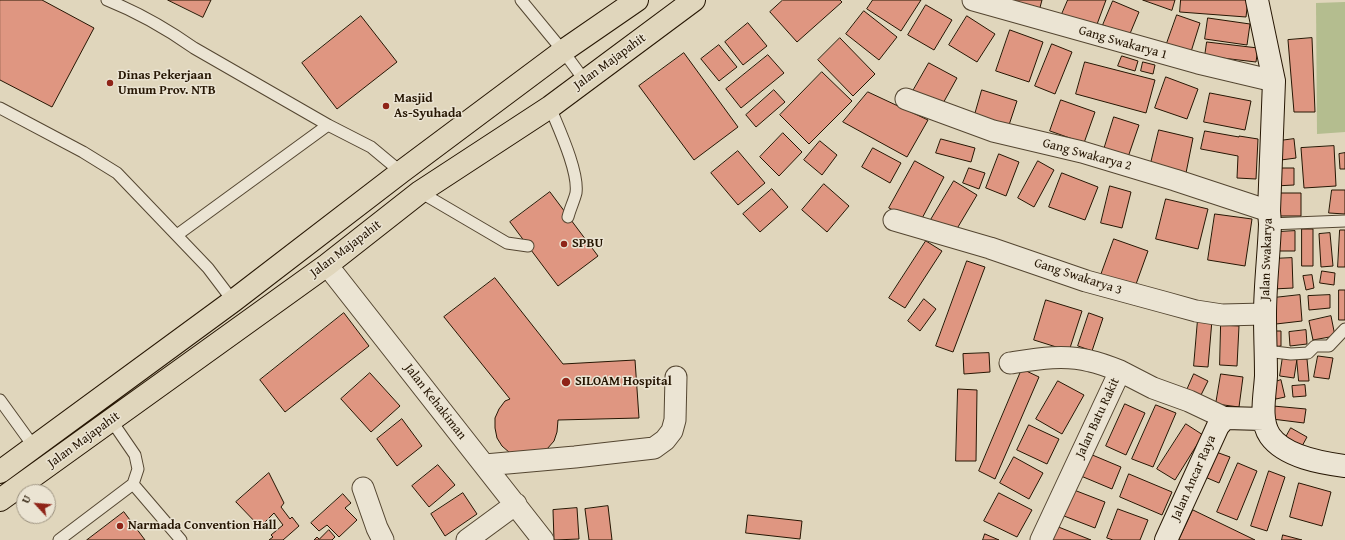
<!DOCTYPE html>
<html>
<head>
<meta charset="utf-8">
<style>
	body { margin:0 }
	#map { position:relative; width:1345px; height:540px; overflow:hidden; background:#e0d6bc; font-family:"Gentium Book Plus",serif }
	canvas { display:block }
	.north { position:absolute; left:16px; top:484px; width:40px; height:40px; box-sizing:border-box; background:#ebe4d3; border:1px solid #9c9280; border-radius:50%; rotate:296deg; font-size:11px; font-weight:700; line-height:16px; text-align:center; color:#261603 }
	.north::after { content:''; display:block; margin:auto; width:14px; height:18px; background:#8f2418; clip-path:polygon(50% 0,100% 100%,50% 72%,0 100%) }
</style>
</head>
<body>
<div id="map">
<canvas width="1345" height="540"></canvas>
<div class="north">U</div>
</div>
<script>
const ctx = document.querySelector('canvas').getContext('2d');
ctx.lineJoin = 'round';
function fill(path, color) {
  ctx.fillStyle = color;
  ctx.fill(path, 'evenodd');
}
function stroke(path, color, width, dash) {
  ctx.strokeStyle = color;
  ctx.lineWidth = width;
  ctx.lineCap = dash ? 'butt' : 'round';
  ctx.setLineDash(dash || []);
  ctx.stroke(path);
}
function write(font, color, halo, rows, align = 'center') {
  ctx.font = font + ' "Gentium Book Plus",serif';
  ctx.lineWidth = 3;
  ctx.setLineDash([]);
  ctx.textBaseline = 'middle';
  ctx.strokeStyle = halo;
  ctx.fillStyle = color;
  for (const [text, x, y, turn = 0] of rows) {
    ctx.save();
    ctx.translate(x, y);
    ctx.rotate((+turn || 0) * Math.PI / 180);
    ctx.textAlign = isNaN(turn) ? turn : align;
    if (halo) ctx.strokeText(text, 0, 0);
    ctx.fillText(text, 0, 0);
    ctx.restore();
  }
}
const green = new Path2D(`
	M1345,2V132L1317,134L1316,3Z`);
const building = new Path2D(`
	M0,0H42L94,28L52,107L0,80Z
	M168,0H211L203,17Z
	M783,0H840L842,2L797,42L770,12Z
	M873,0H921L901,31L867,9Z
	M1001,0H1042L1038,15Z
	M1068,0H1106L1096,27L1062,14Z
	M1143,0H1175L1172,10Z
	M1181,0H1248L1246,17L1180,12Z
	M1113,1L1139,12L1129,36L1103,25Z
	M926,5L952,20L934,50L908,35Z
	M864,11L897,37L879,60L846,34Z
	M1177,15L1200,23L1190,55L1166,46Z
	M361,16L397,62L337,109L302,63Z
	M967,16L995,34L977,62L949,45Z
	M1208,18L1250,24L1247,45L1205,39Z
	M748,23L767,46L743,65L725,42Z
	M1010,30L1043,42L1029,82L996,71Z
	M840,38L875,74L853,96L818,60Z
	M1312,38L1315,112H1294L1288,40Z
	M1207,42L1258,48L1256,62L1205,56Z
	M1052,44L1072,52L1055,94L1035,86Z
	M719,45L737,67L719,81L701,59Z
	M684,53L738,127L694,160L639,86Z
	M768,55L784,73L741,108L726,89Z
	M1122,56L1138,61L1135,71L1118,66Z
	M1085,62L1155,80L1146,113L1076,94Z
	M1143,62L1155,65L1153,74L1141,71Z
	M929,63L957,78L941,107L913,91Z
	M822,72L852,101L809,144L780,115Z
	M1166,77L1198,89L1187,119L1155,108Z
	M774,90L785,102L756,127L746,115Z
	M982,90L1017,101L1008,128L974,118Z
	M868,92L928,120L907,157L843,122Z
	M1210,93L1251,101L1245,130L1204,122Z
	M1061,100L1095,112L1084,143L1050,131Z
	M1114,117L1139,125L1126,163L1102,156Z
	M1159,130L1193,138L1186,173L1151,163Z
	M1205,131L1239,137V136L1258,139L1256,179L1237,178L1238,156L1201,149Z
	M783,133L802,152L779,176L760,157Z
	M941,139L975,148L971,162L936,153Z
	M1294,139L1296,158L1281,160L1279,141Z
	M820,141L837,155L822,175L804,160Z
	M1334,146L1336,186L1304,188L1301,148Z
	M873,148L901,163L890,183L862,167Z
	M738,151L765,183L738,205L711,173Z
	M1345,153V169H1340L1339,154Z
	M999,154L1019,162L1006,196L986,188Z
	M915,161L944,177L919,224L889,208Z
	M1038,161L1054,170L1034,207L1018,198Z
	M969,168L985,173L979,189L963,183Z
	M1275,168H1294V185L1275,186Z
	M1062,173L1098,187L1085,220L1049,207Z
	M954,181L977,195L952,237L929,223Z
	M824,184L849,206L827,232L802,210Z
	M1110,186L1131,192L1122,228L1101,223Z
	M772,189L788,207L760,232L743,214Z
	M1332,190H1345V214L1329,213Z
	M550,192L598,256L558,286L510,222Z
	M1280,193H1301V216H1280Z
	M1166,199L1208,209L1198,249L1156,239Z
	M1215,214L1252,219L1245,266L1208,260Z
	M1302,229H1313V266H1302Z
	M1340,230H1345V267H1338Z
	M1295,231V251H1278V232Z
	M1330,233L1333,266L1321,267L1319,234Z
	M1114,239L1148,251L1135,287L1101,275Z
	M926,241L942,251L905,308L889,298Z
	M1292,258L1293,288L1273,289L1271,259Z
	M967,261L985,267L953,352L936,346Z
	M1322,271L1335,273L1334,285L1320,283Z
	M1312,275L1314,288L1306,290L1303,276Z
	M495,278L563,364L635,360L639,418L558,420L557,432L554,441L547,449L539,454L510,453L502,446L497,438L495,428V418L499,409L505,401L510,399L444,317Z
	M1339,290H1345V320H1339Z
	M1300,295L1302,321L1276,324L1273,298Z
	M1330,295V308L1309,310L1308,296Z
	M924,299L936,309L920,331L908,321Z
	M1046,300L1082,311L1069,351L1034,340Z
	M344,313L369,346L285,412L260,380Z
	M1089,313L1103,318L1092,351L1078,346Z
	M1331,316L1335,336L1313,340L1309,321Z
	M1198,319L1212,320L1208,367L1194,366Z
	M1221,325L1239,326L1237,366L1220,365Z
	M1306,330L1307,344L1290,346L1289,332Z
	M1269,331H1281V346L1270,347Z
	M989,353L990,372L964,374L963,354Z
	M1283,356L1297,359L1294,378L1280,376Z
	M1318,356L1333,358L1329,379L1314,377Z
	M1297,359H1307L1309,381H1299Z
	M1022,369L1039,377L995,479L979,471Z
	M370,373L400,406L371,432L341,399Z
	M1194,374L1208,381L1200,397L1187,390Z
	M1221,374L1243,377L1239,407L1216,404Z
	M1281,380L1285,397L1276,399L1272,383Z
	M1058,381L1084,395L1062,434L1036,419Z
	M1305,385L1306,396L1293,397L1292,386Z
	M958,389L977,390L976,461H956Z
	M1125,404L1145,413L1126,455L1106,446Z
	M1156,405L1176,413L1153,467L1132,459Z
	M1273,406L1306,409L1304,423L1272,419Z
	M402,419L422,446L397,466L377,439Z
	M1186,424L1203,435L1175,480L1157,469Z
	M1029,425L1059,439L1047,464L1017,450Z
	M1291,428L1307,437L1301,448L1285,439Z
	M1216,452L1230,457L1219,483L1205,477Z
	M1090,454L1121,467L1112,489L1081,476Z
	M1014,457L1043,473L1029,499L1000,483Z
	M1238,463L1257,471L1237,520L1217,512Z
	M438,465L455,485L429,507L412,486Z
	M1269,471L1285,477L1267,531L1251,526Z
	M269,473L284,503L281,507L290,519L292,517L299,526L283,540H269L273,537L271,535L283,525L274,513L260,527L236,502Z
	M1129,474L1172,492L1162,515L1120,497Z
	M1299,483L1331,492L1322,526L1290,517Z
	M1074,490L1105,502L1095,528L1064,516Z
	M463,493L477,514L445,536L431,514Z
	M999,493L1032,510L1017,537L984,521Z
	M343,494L351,503L345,508L357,520L339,537L327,525L319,531L311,523Z
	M608,506L612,540H589L585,509Z
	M577,508L579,539L554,540L553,510Z
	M1118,509L1148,520L1140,540H1113L1107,538Z
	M1193,510L1255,540H1179Z
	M124,512L145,540H87Z
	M748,515L802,521L800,539L746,533Z
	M1056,526L1091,540H1051Z
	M329,530L335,537L332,540H314L317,537L319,539Z
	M985,534L999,540H983Z
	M1283,535L1302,540H1282Z`);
const lane = new Path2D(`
	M107,0C137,12 167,29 194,48L328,125L371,147L401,172
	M521,0L563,51L585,81
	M550,107C558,127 579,171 576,193C574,201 570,209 568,217
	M0,108L83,152L117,173L208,268L233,301
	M420,192L507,243L528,246
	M1270,224L1345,221
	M177,235L328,125
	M1266,351L1291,354L1308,353L1315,346H1329L1345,329
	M0,400L34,447
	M133,484L181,540
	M59,540L133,484L138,469L135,455L111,420`);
const street = new Path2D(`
	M973,0L1198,63L1274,81
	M906,99L993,131L1082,152L1175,180L1269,211
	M894,220L990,248L1086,281L1167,303L1196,311L1222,315L1265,314
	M327,265L543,540
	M1010,363C1036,359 1064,354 1090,361C1100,363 1110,367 1120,371
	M485,465L575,457L654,448L665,440L672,431L675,420L676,377
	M363,488L377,528L383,540
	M467,540L516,504
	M1041,540L1120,371L1153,388L1189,401L1225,418`);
const secondary = new Path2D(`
	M1257,0L1274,81L1269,211L1270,224C1269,254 1265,285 1265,315C1265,335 1266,356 1266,376C1265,395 1259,420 1270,436C1285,457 1322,463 1345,466
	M1166,540L1218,426L1225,418L1264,419`);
const primary = new Path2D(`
	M0,472L233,301L401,172L563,51L637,0
	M0,500L327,265L420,192L550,107L694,0`);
const markers = [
	[110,83,4,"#8f2418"],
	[386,106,4,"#8f2418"],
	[564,244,4,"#8f2418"],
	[566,382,5,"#8f2418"],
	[120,526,4,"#8f2418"]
];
const streetNames = [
	["Gang Swakarya 1",1123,43,16],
	["Jalan Majapahit",610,62,-36],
	["Gang Swakarya 2",1087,155,15],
	["Jalan Majapahit",346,249,-37],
	["Jalan Swakarya",1267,259,-88],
	["Gang Swakarya 3",1078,277,18],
	["Jalan Kehakiman",435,402,52],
	["Jalan Batu Rakit",1098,418,-65],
	["Jalan Majapahit",84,440,-36],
	["Jalan Ancar Raya",1194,478,-66]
];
const poiNames = [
	["Dinas Pekerjaan",118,76],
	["Umum Prov. NTB",118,91],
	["Masjid",394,99],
	["As-Syuhada",394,114],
	["SPBU",572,244],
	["SILOAM Hospital",575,382],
	["Narmada Convention Hall",128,526]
];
fill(green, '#b4bd8f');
fill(building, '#df9681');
stroke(building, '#261603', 1);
stroke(lane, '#544631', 13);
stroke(street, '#544631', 23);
stroke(secondary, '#261603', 24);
stroke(primary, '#261603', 24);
stroke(lane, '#ebe4d3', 11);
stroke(street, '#ebe4d3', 21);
stroke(secondary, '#ebe4d3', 22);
stroke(primary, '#e0d6bc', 22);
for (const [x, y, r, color] of markers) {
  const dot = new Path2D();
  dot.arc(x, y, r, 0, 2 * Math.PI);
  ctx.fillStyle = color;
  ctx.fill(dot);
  stroke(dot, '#ebe4d3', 1.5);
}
write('13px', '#261603', '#ebe4d3', streetNames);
write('bold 13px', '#261603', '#ebe4d3', poiNames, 'left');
</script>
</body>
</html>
